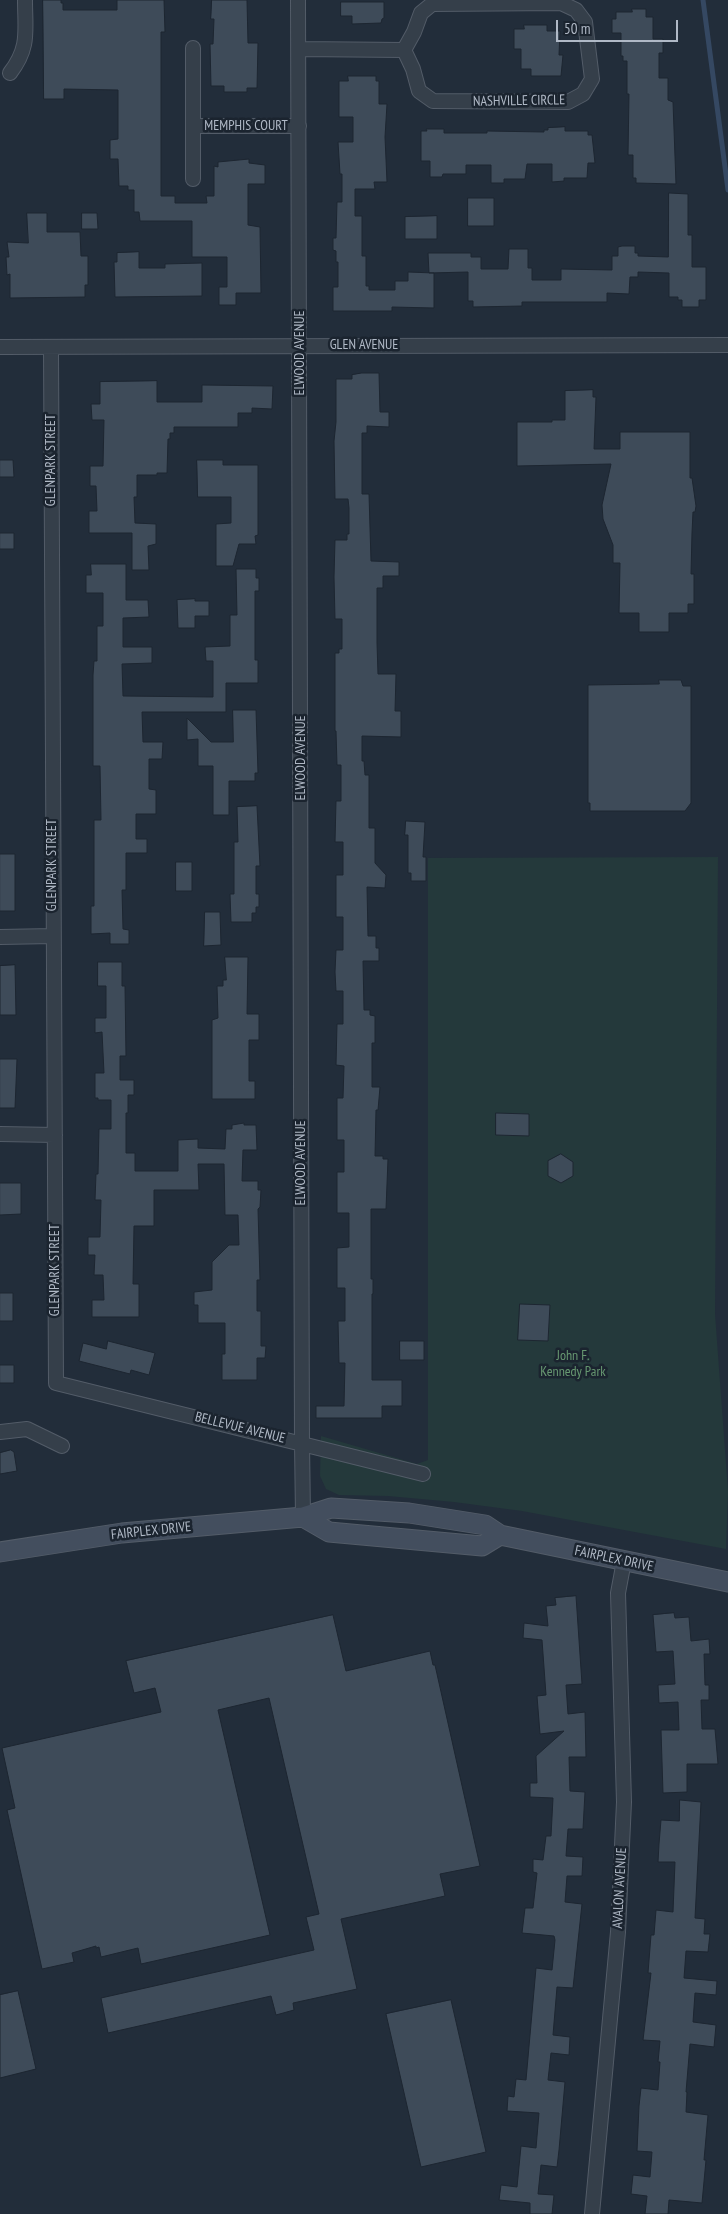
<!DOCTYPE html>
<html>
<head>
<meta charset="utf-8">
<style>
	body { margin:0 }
	#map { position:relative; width:728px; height:2214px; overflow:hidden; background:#222d3a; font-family:"PT Sans Narrow",sans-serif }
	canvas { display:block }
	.scale { position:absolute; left:556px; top:20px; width:122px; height:22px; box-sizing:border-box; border:2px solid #b0b9c6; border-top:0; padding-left:6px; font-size:15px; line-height:18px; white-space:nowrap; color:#b0b9c6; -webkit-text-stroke:4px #1b242f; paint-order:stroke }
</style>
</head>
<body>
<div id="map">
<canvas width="728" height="2214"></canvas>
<div class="scale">50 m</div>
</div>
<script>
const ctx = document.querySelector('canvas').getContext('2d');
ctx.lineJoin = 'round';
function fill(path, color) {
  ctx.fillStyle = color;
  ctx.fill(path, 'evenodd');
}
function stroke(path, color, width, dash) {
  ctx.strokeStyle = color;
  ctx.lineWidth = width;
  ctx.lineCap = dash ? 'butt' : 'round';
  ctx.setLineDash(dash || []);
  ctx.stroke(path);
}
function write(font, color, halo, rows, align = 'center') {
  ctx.font = font + ' "PT Sans Narrow",sans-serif';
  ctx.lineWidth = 5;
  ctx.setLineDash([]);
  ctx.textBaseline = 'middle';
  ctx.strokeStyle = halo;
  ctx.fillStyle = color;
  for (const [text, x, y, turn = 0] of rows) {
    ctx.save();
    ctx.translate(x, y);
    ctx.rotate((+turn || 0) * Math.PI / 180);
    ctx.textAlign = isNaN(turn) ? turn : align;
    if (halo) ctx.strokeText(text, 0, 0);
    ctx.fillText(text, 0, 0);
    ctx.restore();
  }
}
const green = new Path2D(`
	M718,857L715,1314L728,1491L726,1549L522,1511L454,1502L388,1496L339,1495L326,1489L320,1476L321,1436L417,1464L428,1460V858Z`);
const stream = new Path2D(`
	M703,0L728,190`);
const building = new Path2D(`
	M43,0H61V3H63V10H117V0H164L165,32H161V196H175V203H207L206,196H214V166L218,167V162L249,159V163L265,165V184H248V225L260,227L261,293H236V305H219V287H227V257H192V221H140L139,212H134V190H128V186H119L118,159H110V140L118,139V90L64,89V99H44Z
	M212,0H247L248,43H258L257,88H247V92H224V86H211L210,44H213L214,19H211Z
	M341,2H384V18L382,19L381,23L352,24V16H341Z
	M632,9H646V17H653V39H663V53H659V78H668V100L673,102L676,184L636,183V178H633V155H628L629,94H627V61H623V56H621V33H612V19H616V12H632Z
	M524,25H547V31H560L559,55H563L561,76H531V69H521V49H514V29H524Z
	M348,76H376V81H379V104H387L385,137L387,182H374L375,189H355V216H362V256H366V286H369V290H395V281H408V272L434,273V308L392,307V311H333V287H338V262H336V251L333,250V238H336L337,202H342V174H340L338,142H353V117H339V81H348Z
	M565,127V131H588V135H592L595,163H588L587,178H564V181L552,182V164H527L525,179H504V183H491V165H466V174H443L442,177H430V161H421V131H427L426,129H444V133H487V131L544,132V130H548V128Z
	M669,193L688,194V235H692V267H706V300H699V307H682V300H678V297H669V273L638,272V277H630L629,294L607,293V302H522V306L473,307V301H468V272L429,273L428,253H471V257H481V269H508L509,249H528V268H532V280H561V269L612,270V256H618V247L622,246H635V253H638V256L668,257Z
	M468,198H494V226H468Z
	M27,213H47V232H80L81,256H88V285H85V297L10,298V274L7,275L6,257H9L7,242L28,243Z
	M82,213H97L98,229H82Z
	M437,216V239H405V217Z
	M139,252V268H165V264L202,263V296L115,297L114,262H117V253Z
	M362,373H379L380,412H389V427L367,426V433H362V494H369L371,561L399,562V576H383V588H377V643L378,674H396L395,711H401V737L362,736V761H364L365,775H369V828H375V863L386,875L385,888L367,887L368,936H376V948H379V961H363L364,1010H370V1015L375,1016V1043H372V1087H380L378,1110H376L375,1156H383V1159H388L386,1209H371V1279H373V1294H372V1380H402V1406H382V1418H316V1406H344L345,1363H339L338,1321H345V1288H337V1248L349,1247V1213H337V1172H344V1140H337V1098H343L344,1066L336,1065L337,1024H343V991H336L335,972L336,950H343V917H336V875H343V842H335L336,801H341V765H337L336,731H335V653H339V649H342V619H335L334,577L335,540H347V534H349V508L348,499H335L334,441L336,422V379H352V375Z
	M157,381V402H202V385L273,386L272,409L252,408V413H238V427H174V433H170V439H168L167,473H157V475H137V497H134L135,523L156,524V544L148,546L149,570H132V533H89V511H97L96,486H90V466H103L104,420H92L91,404H100V382Z
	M593,390V397H596L594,449H620V432H690V478H692L696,506L695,512H693L692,533L691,574H694V604H688V613H669V632H639V613H619L620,563H613V545L603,519L602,505L611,464L517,466V422H552V420H565V391Z
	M0,460H13L14,477H0Z
	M197,460H223V465H258V535L255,536L256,544H239L233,566H216V524L231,523V497H198Z
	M0,533H14V549H0Z
	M91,564H126V600H148L149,617L123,618V647H152V663L122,664L123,696L213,697V661H206L205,647L230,646V615H237L236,569H256V578H259V591H255V660H258V683H226V712H142L143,742H163L162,759H149V789L156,790V814H136V839H147V853H126V890H122L123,929L129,930V944H110V933L91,934V906H94V820H101L100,766H93V675L94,661H97V626H103V593H86V575H91Z
	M195,599V601H209V616H195V628H178L177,600Z
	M659,680H681L683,686H691V803L685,811H590V803H588V685L659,684Z
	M233,710H256L258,773H255V781H229V815H213V766H198V739L187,740V718L211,742H233Z
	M257,806L260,866H256V894H259V907H256V913H252V922H231L230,894H234V842H238L237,807Z
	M406,821L425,822L423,857H426V881H411V873H408V835H405Z
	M0,854H15V911H0Z
	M176,862H192V891H176Z
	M205,912H220L221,945L204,946Z
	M225,957H248L247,1014H259V1040H249V1081H255V1099H212V1020L218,1018L217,986H223V980H226Z
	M98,962H122V986H125L126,1056H120V1080H134V1095H128V1113H126V1153H135V1171H178V1140L198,1139V1148L225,1149L226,1129H232V1125L244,1123V1125H256L257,1150H243L242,1181H258V1190H261L260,1207L258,1209L260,1280H257V1311H261V1346H266L265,1358H257V1380H222V1354H225V1323H198V1305H194V1292L212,1290V1262L229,1245H239L238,1215H225L224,1164H198L199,1190H154V1226H134L133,1284H139V1317H92V1300H104L103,1275H94L95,1255H88V1237H100L101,1200H95L96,1174H98L99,1129H111V1100H98V1098H95V1073H104L102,1032L95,1033V1018H106V986H98Z
	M15,965L16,1015H0V966Z
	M0,1059H17L15,1108H0Z
	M496,1113L529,1114V1136L496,1135Z
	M561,1154L573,1162V1176L561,1183L548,1176V1161Z
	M0,1183H21V1214L0,1215Z
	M0,1293H13V1321H0Z
	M520,1304L550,1305L548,1341L518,1340Z
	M108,1341L155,1353L149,1375L131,1370L130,1374L79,1361L83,1343L106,1349Z
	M400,1341H424V1360H400Z
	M0,1365H14V1383H0Z
	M11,1450L14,1452L17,1471L0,1474V1453Z
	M576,1596L582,1684L566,1685L568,1714L585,1712L586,1757H569L570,1791L585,1792L583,1829H568L566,1856L583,1857L582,1876H567L565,1902L582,1904L573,1988L557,1987L553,2035L570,2037L569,2055L551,2053L548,2080L565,2082L559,2150L557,2167L541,2165L538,2194L554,2195L552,2214H530V2203L499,2200L501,2185L517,2187L521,2146L536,2148L539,2113L507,2111L508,2096L514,2097L516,2079L526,2080L536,1968L552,1970L555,1940L554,1936L522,1933L525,1908H533L537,1873L533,1872V1859L543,1860L546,1836H551L553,1798L530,1797V1783H537L536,1756L564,1731L540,1734L537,1696L546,1695L542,1640L523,1638L524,1623L548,1626L546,1606L556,1605L555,1598Z
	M674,1613L675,1618L689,1617L691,1641L709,1639L710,1654H704L705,1685H709V1700H701L702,1729H715L718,1764H687V1792L663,1793L661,1730H679L678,1702L659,1703L658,1685L675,1684L673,1651L656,1652L653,1615Z
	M333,1615L346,1671L430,1651L433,1665H435L480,1866L440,1874L445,1896L341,1919L357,1989L293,2003L294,2010L276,2015L271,1996L108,2033L101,1998L314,1950L306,1917L319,1914L269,1698L218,1710L270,1935L141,1964L138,1948L101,1957L99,1947L96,1948V1946L72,1953L74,1962L42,1969L7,1810L15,1808L2,1748L161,1712L155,1688L134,1693L126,1661Z
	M680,1800L701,1802L695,1918L705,1919L704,1934H710L708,1952L686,1951L684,1978L717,1981L716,1995L695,1993L693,2022L716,2025L714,2047L690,2044L686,2092H687L686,2112L708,2115L704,2160H706L702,2203L669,2200L668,2214H645L647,2196L631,2194L633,2175L650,2177L652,2152L637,2151L639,2106L641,2088L658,2090L660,2062H658L660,2041L643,2040L651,1973H648L651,1935H654L656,1910L673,1912L675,1862H658L659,1844L661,1820L679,1821Z
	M18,1991L36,2069L0,2078V1995Z
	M451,2000L486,2152L421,2167L386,2014Z`);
const minor = new Path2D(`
	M298,0L302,1443L303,1517
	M561,3L576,10L585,22L592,79L583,94L568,102L433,101L419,91L413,69L404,50L414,32L421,13L432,4Z
	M299,49L404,50
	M10,73C30,47 25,31 25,0
	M193,126H299
	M193,179V48
	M0,347L728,345
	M51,347L56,1383L423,1474
	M0,937L53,936
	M0,1134L55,1135
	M0,1432L27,1429L62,1446
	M592,2214L618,1932L624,1802L618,1593L624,1561`);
const secondary = new Path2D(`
	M303,1517L329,1532L482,1546L500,1535
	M0,1552L122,1533L303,1517L331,1508L409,1513L485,1525L500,1535L728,1582`);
const streetNames = [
	["NASHVILLE CIRCLE",519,101,-1],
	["MEMPHIS COURT",246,126],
	["GLEN AVENUE",364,345],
	["ELWOOD AVENUE",300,353,-90],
	["GLENPARK STREET",51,460,-90],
	["ELWOOD AVENUE",301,758,-90],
	["GLENPARK STREET",52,865,-90],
	["ELWOOD AVENUE",301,1163,-90],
	["GLENPARK STREET",55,1270,-90],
	["BELLEVUE AVENUE",240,1428,14],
	["FAIRPLEX DRIVE",151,1531,-6],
	["FAIRPLEX DRIVE",614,1559,12],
	["AVALON AVENUE",620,1888,-87]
];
const parkNames = [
	["John F.",573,1356],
	["Kennedy Park",573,1372]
];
fill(green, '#24393b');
stroke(stream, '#354862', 5);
fill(building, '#3e4b59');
stroke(building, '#1d2631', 1);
stroke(minor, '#535c68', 16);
stroke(secondary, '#535c68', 21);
stroke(minor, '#353f4a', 14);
stroke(secondary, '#434e5e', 19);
write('14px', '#b0b9c6', '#1b242f', streetNames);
write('14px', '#679871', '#1b242f', parkNames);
</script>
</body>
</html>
